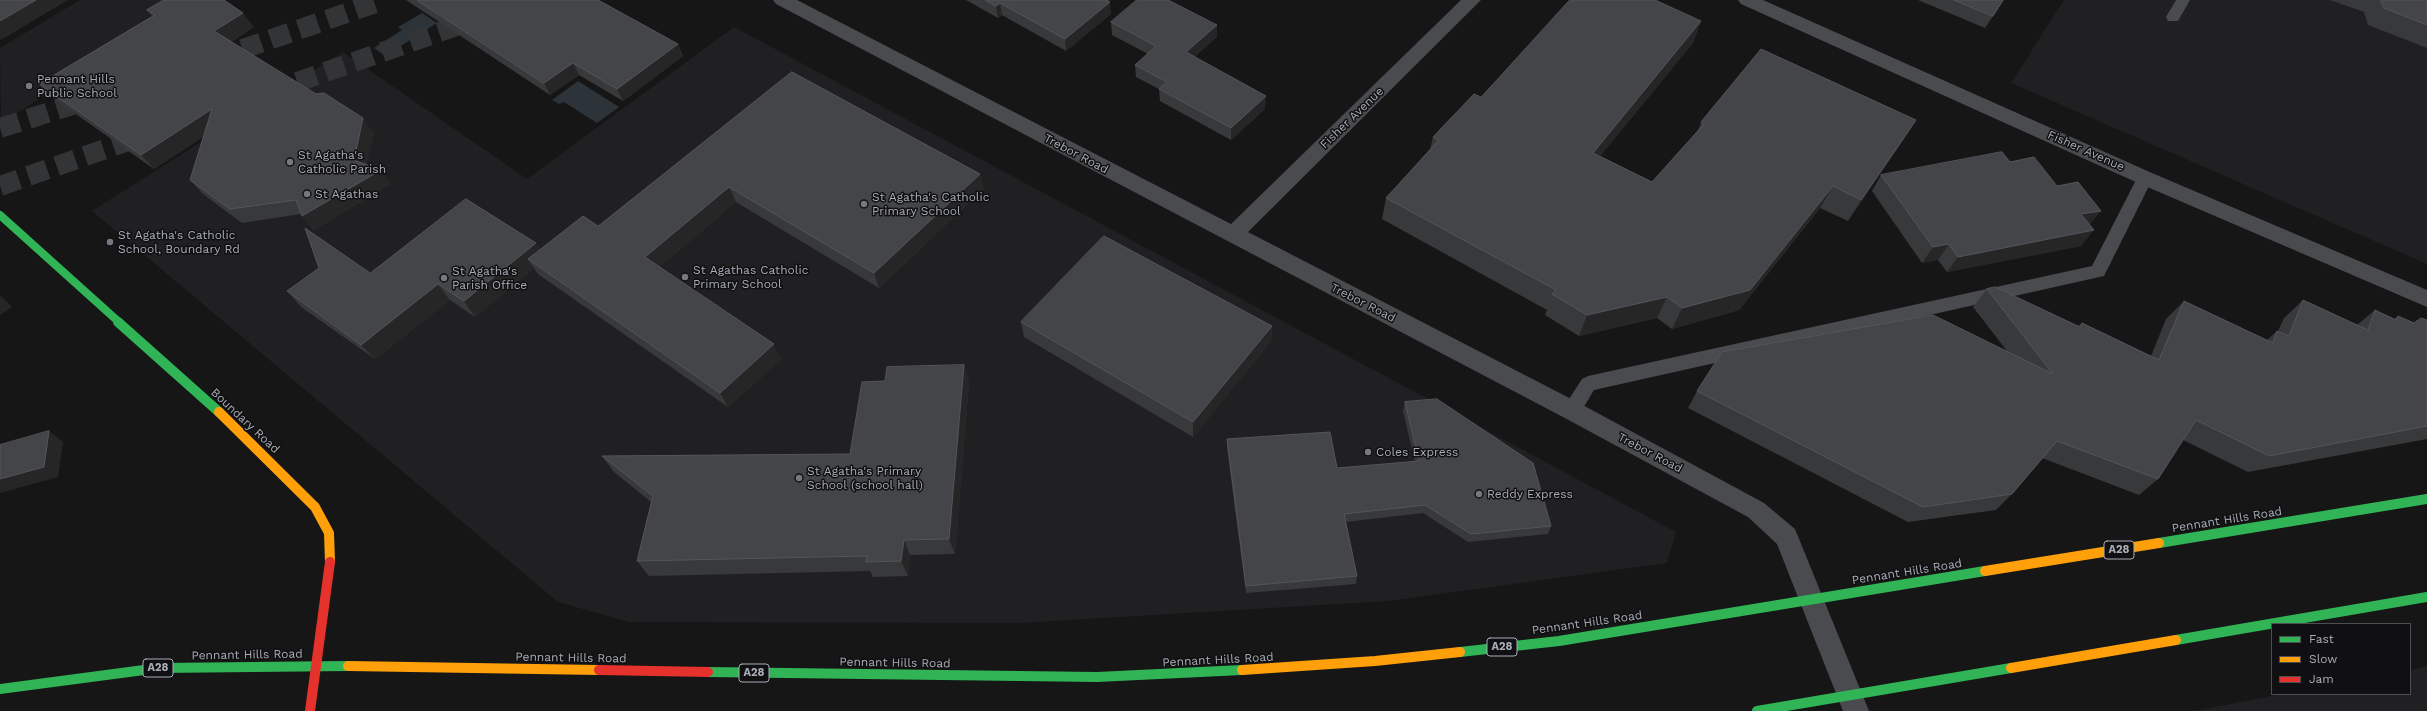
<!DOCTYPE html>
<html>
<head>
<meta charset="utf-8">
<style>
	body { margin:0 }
	#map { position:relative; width:2427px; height:711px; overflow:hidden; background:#161616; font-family:"Work Sans",sans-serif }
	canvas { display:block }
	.legend { position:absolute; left:2271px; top:623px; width:140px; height:72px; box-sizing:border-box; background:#101012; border:1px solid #4d4e54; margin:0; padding:5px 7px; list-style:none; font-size:12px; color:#a8acb6 }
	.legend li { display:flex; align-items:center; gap:8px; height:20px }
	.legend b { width:20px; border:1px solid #4d4e54 }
</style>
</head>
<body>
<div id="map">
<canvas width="2427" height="711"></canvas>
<ul class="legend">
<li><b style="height:5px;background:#30b455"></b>Fast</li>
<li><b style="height:5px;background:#ff9f0a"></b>Slow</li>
<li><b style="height:5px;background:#e5322d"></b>Jam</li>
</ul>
</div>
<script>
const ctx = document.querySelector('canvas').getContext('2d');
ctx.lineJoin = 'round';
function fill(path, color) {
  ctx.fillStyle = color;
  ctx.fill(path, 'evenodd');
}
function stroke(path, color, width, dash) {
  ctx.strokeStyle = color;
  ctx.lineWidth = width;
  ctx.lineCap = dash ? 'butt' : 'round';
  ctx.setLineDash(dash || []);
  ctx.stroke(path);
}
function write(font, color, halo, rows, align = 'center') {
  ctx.font = font + ' "Work Sans",sans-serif';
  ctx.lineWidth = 3;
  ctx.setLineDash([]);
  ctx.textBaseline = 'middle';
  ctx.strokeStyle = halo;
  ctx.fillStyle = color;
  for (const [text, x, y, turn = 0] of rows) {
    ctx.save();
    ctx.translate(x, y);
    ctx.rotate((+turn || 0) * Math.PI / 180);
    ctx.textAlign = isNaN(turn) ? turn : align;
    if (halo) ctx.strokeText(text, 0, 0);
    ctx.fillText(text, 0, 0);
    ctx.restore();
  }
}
const built = new Path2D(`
	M80,0H186L1,124L0,48Z
	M2064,0H2427V264L2011,83Z
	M734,27L1676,532L1667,563L1388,601L1019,623L629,622L558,602L92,211L343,52L527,179Z
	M2427,666V711H2194L2282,694H2410V670Z`);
const water = new Path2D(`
	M422,13L437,23L385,56L374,48L402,30L398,27Z
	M578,81L619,107L597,123L564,102L559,104L552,100Z`);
const highwayTunnel = new Path2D(`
	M214,59L384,0
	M269,92L530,0
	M0,128L94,98
	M0,186L148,134`);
const lane = new Path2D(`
	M2176,0H2190L2178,21H2168L2166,17Z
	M2145,172L2151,174L2153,178L2104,276L1594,390C1586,402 1580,421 1564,416L1562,410L1582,379L1588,376L2092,266L2139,174Z`);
const street = new Path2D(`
	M773,0H797L1231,224L1461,0H1481L1248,232L1579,403L1764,503L1795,529L1869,711H1843L1777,544L1748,517L1563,417L776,4Z
	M1738,0H1763L2152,173L2427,290V307L2138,183L1741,4Z`);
const fastFar1 = new Path2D(`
	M0,215L120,323`);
const fast = new Path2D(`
	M118,322L219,412
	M2159,543L2427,499
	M2176,640L2427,597
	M1460,652L1559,641L1985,571
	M708,672L1097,677L1242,670
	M0,689L159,668L348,666
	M1757,711L2011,668`);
const slow = new Path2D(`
	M219,412L315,507L329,533L330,562
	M1985,571L2159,543
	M348,666L599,670
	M2011,668L2176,640
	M1242,670L1375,661L1460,652`);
const jam = new Path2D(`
	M599,670L708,672
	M310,711L330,562`);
const wall = new Path2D(`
	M406,0H598L678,44L683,56L623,101L579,75L550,95Z
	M966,0H1107L1111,14L1066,51L1002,15L998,18Z
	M1918,0H2004L1985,28Z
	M2330,0H2427V48L2368,25L2364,12Z
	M147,10L254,27L231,42L374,133L366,165L381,170L391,184L314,230L302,216L301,214L242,223L203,194L190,180L203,137L154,169L53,98L39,84L152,16Z
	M1701,21L1693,43L1600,156L1652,182L1698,131L1701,122L1916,120L1902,142L1848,221L1820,208L1739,310L1672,329L1657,318L1579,336L1545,315L1547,310L1382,219L1386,198L1430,149L1433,137Z
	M1111,22L1217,37L1194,57L1265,109L1231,140L1160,101L1159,89L1136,77L1135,65L1148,54L1112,35Z
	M792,72L980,174L983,189L879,288L736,202L659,267L781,359L728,407L538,274L534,268L475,317L450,300L375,359L301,307L287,291L370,273L540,249L598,226Z
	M2010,162L2057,186L2089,225L2081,246L1947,272L1938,260L1922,263L1872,191L1881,175Z
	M1987,289L2078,326L2082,323L2151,356L2166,319L2184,301L2267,340L2277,331H2278L2284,318L2303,300L2357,325L2375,310L2394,319L2398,316L2414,323L2427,320V439L2248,472L2183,440L2158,479L2139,495L2042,458L2012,494L1996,510L1908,522L1688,408L1697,391L2007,351L1973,307Z
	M1021,322L1272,326L1271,341L1193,437L1024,337Z
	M964,365L969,383L955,554L910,555L908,576L873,577L870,571L649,576L637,561L651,502L614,472L602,456L850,454L885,381Z
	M1405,402L1551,526L1548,534L1468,542L1423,513L1346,522L1357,576L1356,584L1246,593L1227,448V439L1337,468L1415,462L1403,411Z`);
const shadedWall = new Path2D(`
	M36,0H68L1,40L0,39V21Z
	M2003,0H2004L1985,28L1993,16Z
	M1110,2L1111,14L1066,51L1065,39Z
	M1000,3L1002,15L998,18L996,6Z
	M243,13L254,27L225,45L214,31Z
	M1701,21L1693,43L1585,175L1593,153Z
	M1217,25V37L1186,65V52Z
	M678,44L683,56L623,101L617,89Z
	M573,63L579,75L550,95L544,83Z
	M1266,96L1265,109L1231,140V128Z
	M212,109L224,123L154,169L141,155Z
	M363,118L374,133L364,174L354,160Z
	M1916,120L1902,142L1848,221L1861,200Z
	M381,170L391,184L314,230L302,216Z
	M980,174L983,189L879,288L874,273Z
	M1833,186L1820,208L1739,310L1672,329L1682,308Z
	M729,187L736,202L653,272L645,257Z
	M2101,211L2088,227L2081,214Z
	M2094,230L2081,246L1947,272L1958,257Z
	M536,243L546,259H528L534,268L475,317L464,301Z
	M1949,244L1938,260L1922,263L1933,247Z
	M438,284L450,300L375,359L361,345Z
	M0,295L12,307L0,315Z
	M1667,297L1657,318L1579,336L1587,315Z
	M1272,326L1271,341L1193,437V422Z
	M774,344L781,359L728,407L720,393Z
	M964,365L969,383L955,554L949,539Z
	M49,431L63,442L58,477L0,493V479Z
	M904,540L910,555L908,576L901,561Z`);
const building = new Path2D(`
	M0,0H36L0,21Z
	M164,0H224L243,13L214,31L316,94L324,93L363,118L354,160L381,170L302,216L296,200L230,209L190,180L212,109L141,155L39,84L155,15L147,10Z
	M417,0H598L678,44L617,89L573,63L544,83Z
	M986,0H1107L1110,2L1065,39L1000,3L996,6Z
	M1137,0H1168L1217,25L1186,52L1266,96L1231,128L1159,89L1167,82L1135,65L1156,46L1111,22Z
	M1570,0H1655L1701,21L1593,153L1652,182L1704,124L1701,122L1761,49L1916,120L1861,200L1833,186L1750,290L1682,308L1667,297L1587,315L1552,294L1556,290L1386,198L1439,140L1433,137L1474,94L1481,97Z
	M1954,0H2003L1993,16Z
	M2381,0H2427V25L2384,8Z
	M792,72L980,174L874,273L729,187L645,257L774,344L720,393L528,259L583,216L598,226Z
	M2002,152L2010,162L2034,157L2057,186L2078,182L2101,211L2081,214L2094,230L1958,257L1949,244L1933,247L1881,175Z
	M466,199L536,243L464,301L438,284L361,345L287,291L319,268L305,228L370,273Z
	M1104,236L1272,326L1193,422L1021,322Z
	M1995,287L2080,327L2082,323L2159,360L2184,301L2273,343L2277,331L2289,336L2303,300L2368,330L2375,310L2396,320L2398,316L2414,323L2421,318L2427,320V426L2269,456L2196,420L2158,479L2057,441L2012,494L1923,507L1697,391L1722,352L1933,315L2053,374L1987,289Z
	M964,365L949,539L904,540L901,561L866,562L867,556L637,561L653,496L602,456L850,454L862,382L885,381L887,367Z
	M1437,399L1533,463L1551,526L1471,534L1425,505L1344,514L1357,576L1246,586L1227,439L1330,432L1337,468L1419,461L1405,402Z
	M49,431L44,467L0,479V445Z`);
const markers = [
	[29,86,4,"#75787e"],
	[290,162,4,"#75787e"],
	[307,194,4,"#75787e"],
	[864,204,4,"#75787e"],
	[110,242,4,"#75787e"],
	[685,277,4,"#75787e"],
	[444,278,4,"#75787e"],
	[1368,452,4,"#75787e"],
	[799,478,4,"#75787e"],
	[1479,494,4,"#75787e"]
];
const shields = [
	[2119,550,30],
	[1502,647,30],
	[158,668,30],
	[754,673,30]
];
const shieldNames = [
	["A28",2119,550],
	["A28",1502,647],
	["A28",158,668],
	["A28",754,673]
];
const poiNames = [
	["Pennant Hills",37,79],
	["Public School",37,93],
	["St Agatha's",298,155],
	["Catholic Parish",298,169],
	["St Agathas",315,194],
	["St Agatha's Catholic",872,197],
	["Primary School",872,211],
	["St Agatha's Catholic",118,235],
	["School, Boundary Rd",118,249],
	["St Agathas Catholic",693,270],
	["Primary School",693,284],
	["St Agatha's",452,271],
	["Parish Office",452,285],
	["Coles Express",1376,452],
	["St Agatha's Primary",807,471],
	["School (school hall)",807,485],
	["Reddy Express",1487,494]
];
const streetNames = [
	["Fisher Avenue",1352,118,-44],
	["Fisher Avenue",2086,151,24],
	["Trebor Road",1076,154,28],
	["Trebor Road",1363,303,27],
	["Boundary Road",245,421,43],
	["Trebor Road",1650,453,28],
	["Pennant Hills Road",2227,520,-9],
	["Pennant Hills Road",1907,572,-9],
	["Pennant Hills Road",1587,623,-8],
	["Pennant Hills Road",247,655,-1],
	["Pennant Hills Road",571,658,1],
	["Pennant Hills Road",1218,660,-3],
	["Pennant Hills Road",895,663,1]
];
fill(built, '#202022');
fill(water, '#2c3339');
stroke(highwayTunnel, '#333436', 20, [20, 10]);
fill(lane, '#4a4b4f');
fill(street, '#4a4b4f');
stroke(fastFar1, '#30b455', 8);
stroke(fast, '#30b455', 10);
stroke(slow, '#ff9f0a', 10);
stroke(jam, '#e5322d', 10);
fill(wall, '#38393b');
fill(shadedWall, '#262627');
fill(building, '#444548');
stroke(building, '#54555a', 1);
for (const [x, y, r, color] of markers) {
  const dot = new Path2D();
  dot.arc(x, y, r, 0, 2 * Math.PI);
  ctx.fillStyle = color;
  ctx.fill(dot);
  stroke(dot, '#101012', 1.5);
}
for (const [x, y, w] of shields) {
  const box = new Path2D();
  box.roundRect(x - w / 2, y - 9, w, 18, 3);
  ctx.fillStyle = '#101012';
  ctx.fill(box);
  stroke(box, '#a8acb6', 1);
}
write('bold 11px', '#a8acb6', null, shieldNames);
write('12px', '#a8acb6', '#101012', poiNames, 'left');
write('12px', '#a8acb6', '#101012', streetNames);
</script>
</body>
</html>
